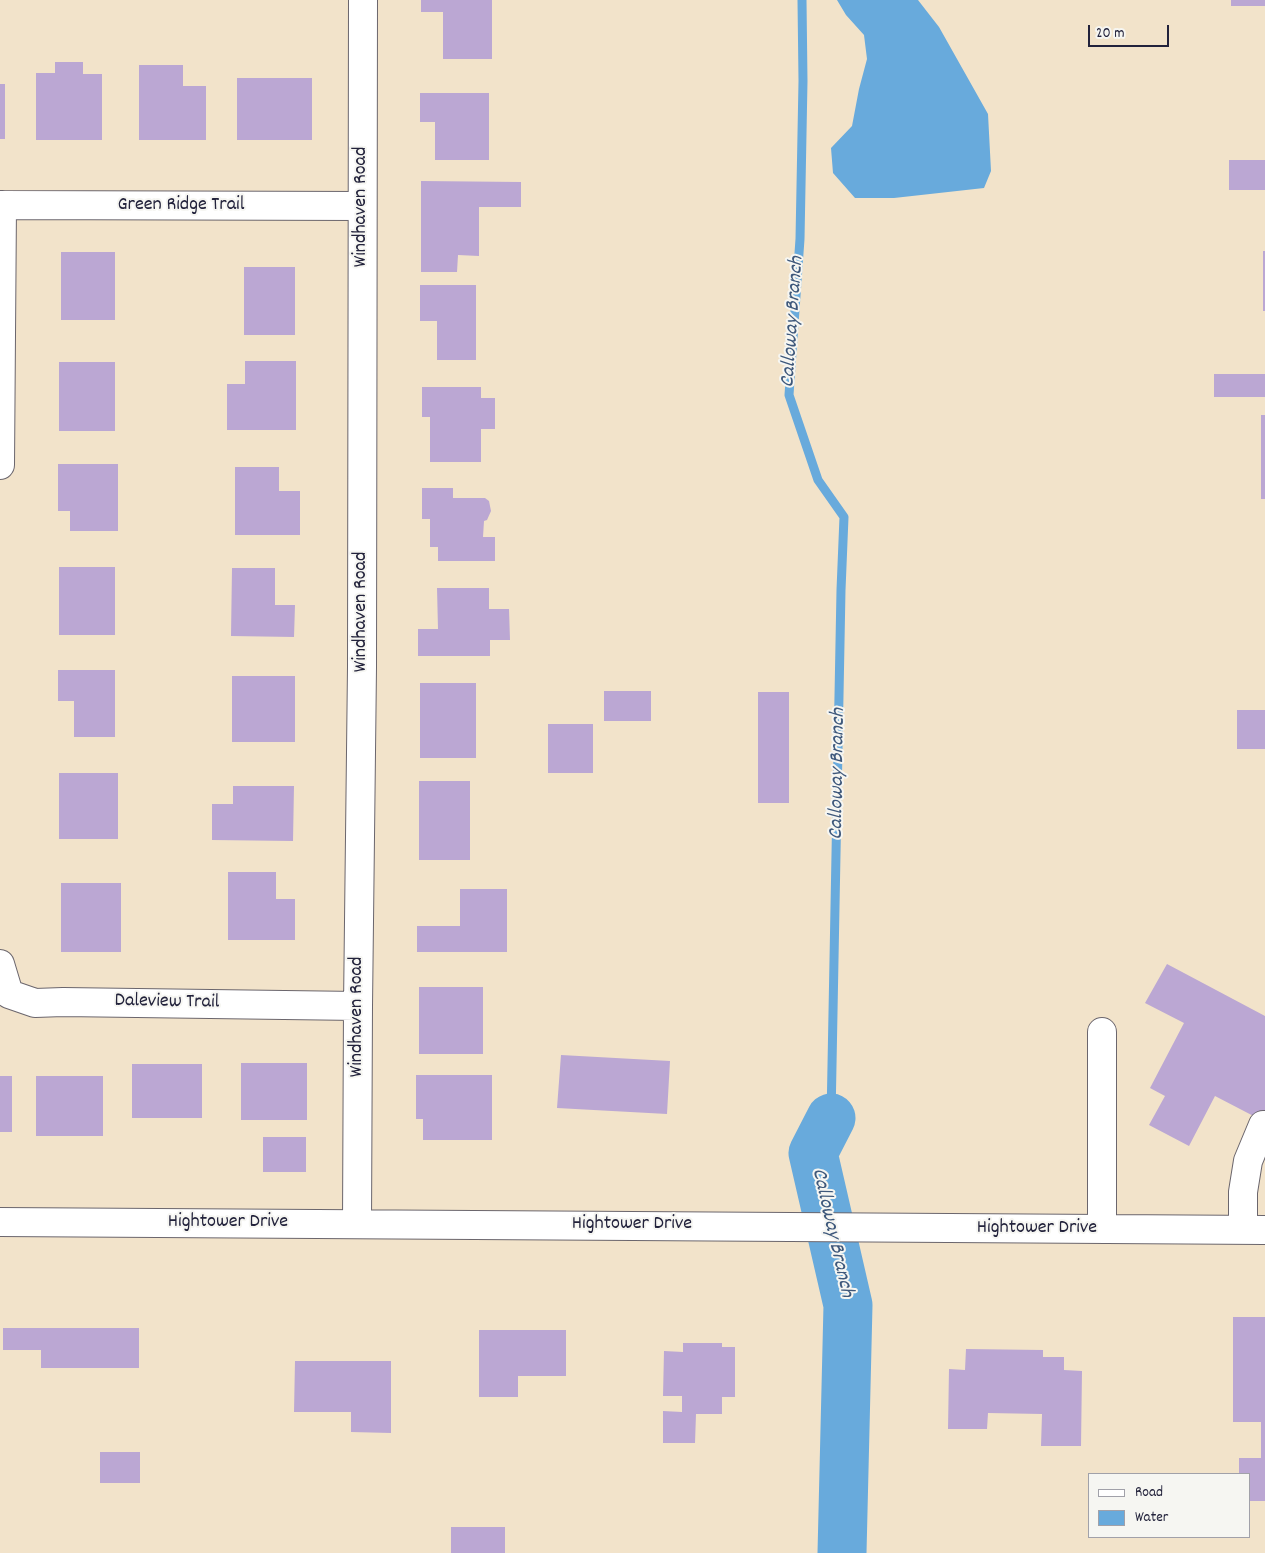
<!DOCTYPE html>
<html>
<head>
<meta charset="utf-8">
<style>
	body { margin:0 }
	#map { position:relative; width:1265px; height:1553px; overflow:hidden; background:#f2e3ca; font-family:Dekko,sans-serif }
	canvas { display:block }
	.legend { position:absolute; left:1088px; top:1473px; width:162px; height:65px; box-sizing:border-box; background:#f6f6f2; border:1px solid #a1a1a9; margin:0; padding:6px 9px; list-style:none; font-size:15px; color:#22223b }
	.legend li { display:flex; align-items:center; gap:10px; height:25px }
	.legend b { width:25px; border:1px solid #a1a1a9 }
	.scale { position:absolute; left:1088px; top:25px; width:81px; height:22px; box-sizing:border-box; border:2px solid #22223b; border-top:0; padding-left:6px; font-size:15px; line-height:18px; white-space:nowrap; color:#22223b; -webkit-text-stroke:4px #f6f6f2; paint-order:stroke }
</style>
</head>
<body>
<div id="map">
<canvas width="1265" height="1553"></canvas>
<ul class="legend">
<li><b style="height:6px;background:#fff"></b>Road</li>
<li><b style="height:14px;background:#68aadc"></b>Water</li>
</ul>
<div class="scale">20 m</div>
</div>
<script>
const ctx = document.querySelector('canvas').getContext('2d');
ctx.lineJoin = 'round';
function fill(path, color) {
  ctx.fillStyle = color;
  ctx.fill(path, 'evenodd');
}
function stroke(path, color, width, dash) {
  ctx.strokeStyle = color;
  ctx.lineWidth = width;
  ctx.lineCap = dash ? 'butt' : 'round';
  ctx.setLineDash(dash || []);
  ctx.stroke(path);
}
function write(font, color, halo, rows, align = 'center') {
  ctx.font = font + ' Dekko,sans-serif';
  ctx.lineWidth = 4;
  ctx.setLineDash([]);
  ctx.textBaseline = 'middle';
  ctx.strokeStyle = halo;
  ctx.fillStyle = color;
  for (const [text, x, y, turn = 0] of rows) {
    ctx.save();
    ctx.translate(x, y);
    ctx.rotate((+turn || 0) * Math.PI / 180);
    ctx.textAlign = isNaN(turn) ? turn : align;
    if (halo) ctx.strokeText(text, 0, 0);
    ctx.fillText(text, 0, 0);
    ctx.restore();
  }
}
const water = new Path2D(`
	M837,0H918L939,27L988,114L991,171L984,188L894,198H855L833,173L831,148L852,126L859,89L867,59L864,35L846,15Z`);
const stream = new Path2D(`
	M802,0L803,81L800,239L789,395L818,480L844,517L841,590L831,1118`);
const river = new Path2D(`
	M831,1118L813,1153L848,1305L842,1553`);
const building = new Path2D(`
	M421,0H492V59H443V12H421Z
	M1231,0H1265V6H1231Z
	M55,62H83V74H102V140H36V73H55Z
	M139,65H183V86H206V140H139Z
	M237,78H312V140H237Z
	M0,84H5V139H0Z
	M420,93H489V160H435V122H420Z
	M1229,160H1265V190H1229Z
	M421,181L521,182V207H479V256L458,255L457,272H421Z
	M1263,251H1265V311H1263Z
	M61,252H115V320H61Z
	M244,267H295V335H244Z
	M420,285H476V360H437V321H420Z
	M245,361H296V430H227V384H245Z
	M59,362H115V431H59Z
	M1214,374H1265V397H1214Z
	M422,387H481V398H495V429H481V462H430V417H422Z
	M1261,415H1265V499H1261Z
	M58,464H118V531H70V511H58Z
	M235,467H279V491H300V535H235Z
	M422,488H453V498H485L489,501L491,511L487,520L484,521L483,537H495V561H438V547H430V519H422Z
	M59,567H115V635H59Z
	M232,568H275V605H295L294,637L231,636Z
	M437,588H489V609H509L510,640H490V656H418V629H438Z
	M58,670H115V737H74V701H58Z
	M232,676H295V742H232Z
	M420,683H476V758H420Z
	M604,691H651V721H604Z
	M758,692H789V803H758Z
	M1237,710H1265V749H1237Z
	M548,724H593V773H548Z
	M59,773H118V839H59Z
	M419,781H470V860H419Z
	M233,786H294L293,841L212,840V804H233Z
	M228,872H276V899H295V940H228Z
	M61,883H121V952H61Z
	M460,889H507V952H417V926H460Z
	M1167,964L1265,1016V1122L1215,1096L1189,1146L1149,1125L1165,1096L1150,1088L1184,1023L1145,1003Z
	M419,987H483V1054H419Z
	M561,1055L670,1061L667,1114L557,1108Z
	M241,1063H307V1120H241Z
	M132,1064H202V1118H132Z
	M416,1075H492V1140H423V1119H416Z
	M0,1076H12V1132H0Z
	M36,1076H103V1136H36Z
	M263,1137H306V1172H263Z
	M1233,1317H1265V1501H1249V1474H1239V1458H1261V1422H1233Z
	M3,1328H139V1368H41V1350H3Z
	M479,1330H566V1376H518V1397H479Z
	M683,1343H722V1347H735V1397H722V1414H696L695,1443H663V1411L682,1412V1396H663L664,1351L683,1352Z
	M966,1349L1043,1350V1357H1064V1370L1082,1371L1081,1446H1041L1042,1414L988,1413L987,1429H948L949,1369L965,1370Z
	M295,1361H391V1433L351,1432V1412H294Z
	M100,1452H140V1483H100Z
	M451,1527H505V1553H451Z`);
const minor = new Path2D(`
	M0,205L362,206
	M0,465L2,205
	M0,964L9,994L35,1003L63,1002L358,1006
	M0,1222L1265,1230
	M357,1223L358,1006L362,667L363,0
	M1102,1229V1032
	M1243,1230V1192L1248,1161L1263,1125`);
const streetNames = [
	["Green Ridge Trail",181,206],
	["Windhaven Road",362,207,-90],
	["Windhaven Road",362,612,-90],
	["Daleview Trail",167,1003,1],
	["Windhaven Road",358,1017,-90],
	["Hightower Drive",228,1223],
	["Hightower Drive",632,1225],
	["Hightower Drive",1037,1229]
];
const waterNames = [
	["Calloway Branch",794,322,-86],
	["Calloway Branch",839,774,-89],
	["Calloway Branch",831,1233,77]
];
fill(water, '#68aadc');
stroke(stream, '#68aadc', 9);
stroke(river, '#68aadc', 49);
fill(building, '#bba7d3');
stroke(minor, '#6b666d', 30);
stroke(minor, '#fff', 28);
write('20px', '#22223b', '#f6f6f2', streetNames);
write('italic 21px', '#3e587b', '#f6f6f2', waterNames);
</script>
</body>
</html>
